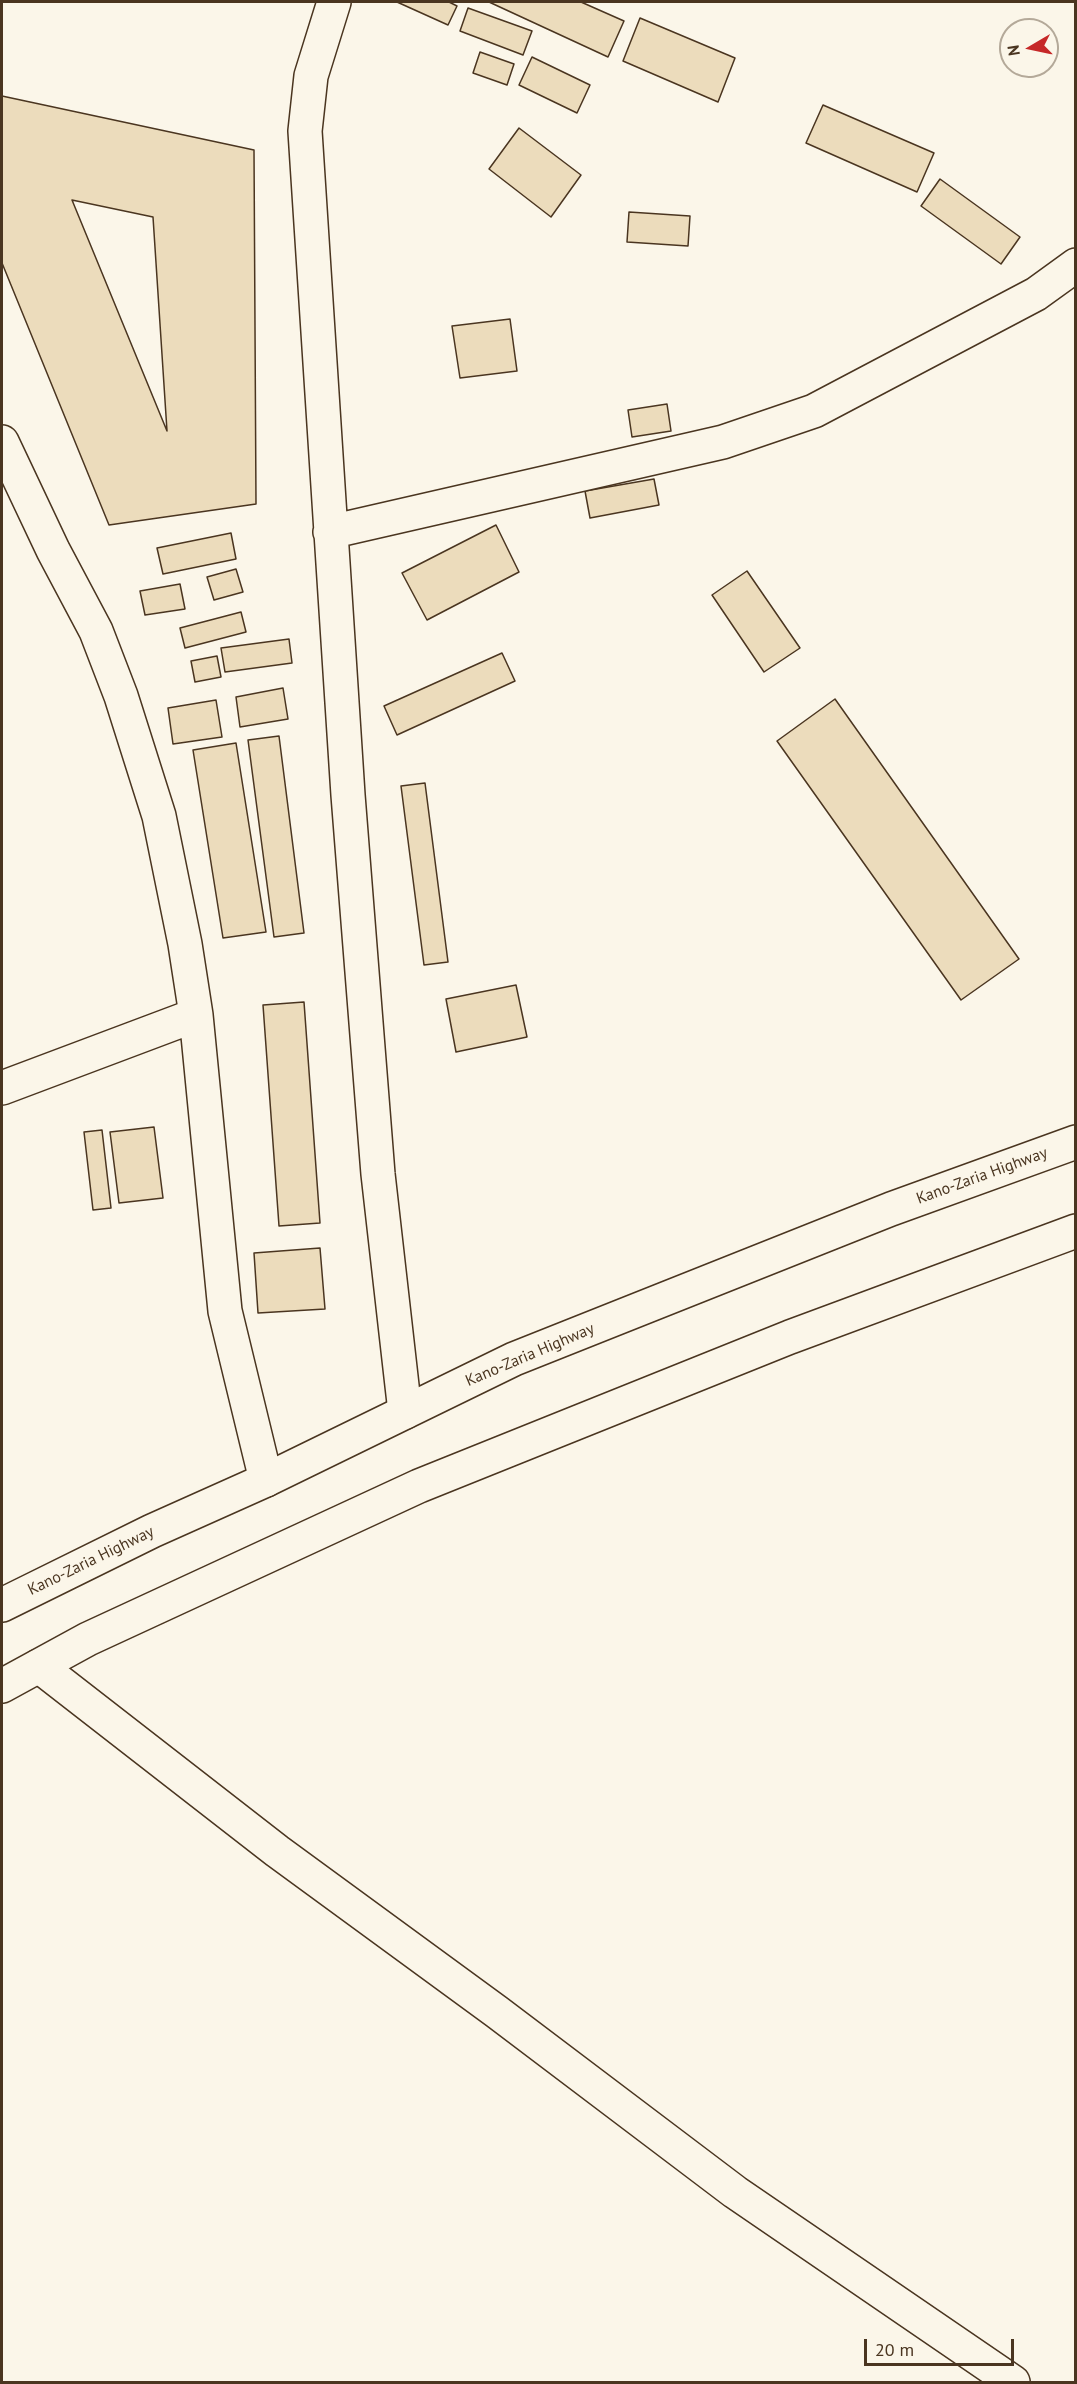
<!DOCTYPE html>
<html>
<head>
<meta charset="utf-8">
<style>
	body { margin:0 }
	#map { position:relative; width:1077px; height:2384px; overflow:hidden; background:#fbf6e9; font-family:"PT Sans",sans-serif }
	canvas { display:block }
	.frame { position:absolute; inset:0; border:3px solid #4a3520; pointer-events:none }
	.north { position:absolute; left:999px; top:18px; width:60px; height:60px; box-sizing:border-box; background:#fbf6e9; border:2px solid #b4a999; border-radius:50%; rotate:261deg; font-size:16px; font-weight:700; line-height:24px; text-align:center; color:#4a3520 }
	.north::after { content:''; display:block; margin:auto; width:21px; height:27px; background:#c62828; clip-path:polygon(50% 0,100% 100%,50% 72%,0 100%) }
	.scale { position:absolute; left:864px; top:2339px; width:150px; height:27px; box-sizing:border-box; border:3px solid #4a3520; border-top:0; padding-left:8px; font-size:18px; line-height:21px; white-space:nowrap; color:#4a3520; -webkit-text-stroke:4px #fbf6e9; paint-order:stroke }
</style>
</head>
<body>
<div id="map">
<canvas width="1077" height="2384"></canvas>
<div class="frame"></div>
<div class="north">N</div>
<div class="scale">20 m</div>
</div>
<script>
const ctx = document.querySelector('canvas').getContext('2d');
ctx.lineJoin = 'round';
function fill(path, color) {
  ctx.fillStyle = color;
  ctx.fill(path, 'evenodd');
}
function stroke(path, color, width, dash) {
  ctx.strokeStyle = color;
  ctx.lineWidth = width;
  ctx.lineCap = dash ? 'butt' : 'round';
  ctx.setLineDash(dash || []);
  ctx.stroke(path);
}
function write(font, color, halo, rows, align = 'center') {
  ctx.font = font + ' "PT Sans",sans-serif';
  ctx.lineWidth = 4.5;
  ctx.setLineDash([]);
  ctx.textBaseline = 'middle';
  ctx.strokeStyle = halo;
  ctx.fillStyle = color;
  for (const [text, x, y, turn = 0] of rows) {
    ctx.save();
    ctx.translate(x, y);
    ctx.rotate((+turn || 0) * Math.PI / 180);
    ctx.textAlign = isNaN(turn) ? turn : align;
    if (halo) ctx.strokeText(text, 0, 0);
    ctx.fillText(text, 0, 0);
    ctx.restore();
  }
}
const building = new Path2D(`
	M397,2H449L457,6L448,25Z
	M489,2H581L624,21L608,57Z
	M468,8L532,31L523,55L460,31Z
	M640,18L735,58L718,102L623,61Z
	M480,52L514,64L507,85L473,73Z
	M532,57L590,85L577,113L519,85Z
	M2,96L254,150L256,504L109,525L2,263ZM72,200L153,217L167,431Z
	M823,105L934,153L917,192L806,143Z
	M519,128L581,175L551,217L489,169Z
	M940,179L1020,237L1001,264L921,206Z
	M629,212L690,216L688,246L627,242Z
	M510,319L517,371L460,378L452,326Z
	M667,404L671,431L632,437L628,410Z
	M654,479L659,505L590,518L585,491Z
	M496,525L519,572L427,620L402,573Z
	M231,533L236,559L163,574L157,548Z
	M236,569L243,592L214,600L207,577Z
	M747,571L800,648L764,672L712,595Z
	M180,584L185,609L145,615L140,591Z
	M241,612L246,632L185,648L180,628Z
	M289,639L292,663L225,672L221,648Z
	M502,653L515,681L397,735L384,706Z
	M217,656L221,677L195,682L191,661Z
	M283,688L288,719L240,727L236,697Z
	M835,699L1019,959L961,1000L777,741Z
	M216,700L222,737L173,744L168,708Z
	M279,736L304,933L274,937L248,740Z
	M236,743L266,932L223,938L193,750Z
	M425,783L448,962L424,965L401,786Z
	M516,985L527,1037L456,1052L446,999Z
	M304,1002L320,1223L279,1226L263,1005Z
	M154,1127L163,1198L119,1203L110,1132Z
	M102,1130L111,1208L93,1210L84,1132Z
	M320,1248L325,1309L258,1313L254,1253Z`);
const minor = new Path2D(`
	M334,2L311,76L305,131L348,795L378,1174L405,1412
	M2,442L53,550L96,631L121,696L159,816L185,944L196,1015L225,1311L266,1480
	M330,532L723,442L814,411L1036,294L1076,265
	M2,1088L196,1015
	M39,1666L277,1851L497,2012L735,2192L1013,2382`);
const highway = new Path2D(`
	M2,1605L152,1531L266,1480L514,1359L891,1209L1076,1142
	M2,1686L88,1639L419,1486L790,1337L1076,1231`);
const streetNames = [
	["Kano-Zaria Highway",982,1176,-20],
	["Kano-Zaria Highway",530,1355,-23],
	["Kano-Zaria Highway",91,1561,-26]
];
fill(building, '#ecdcbc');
stroke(building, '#4a3520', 1.5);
stroke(minor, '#4a3520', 36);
stroke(highway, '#4a3520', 36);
stroke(minor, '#fbf6e9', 33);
stroke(highway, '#fbf6e9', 33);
write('16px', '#4a3520', '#fbf6e9', streetNames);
</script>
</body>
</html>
